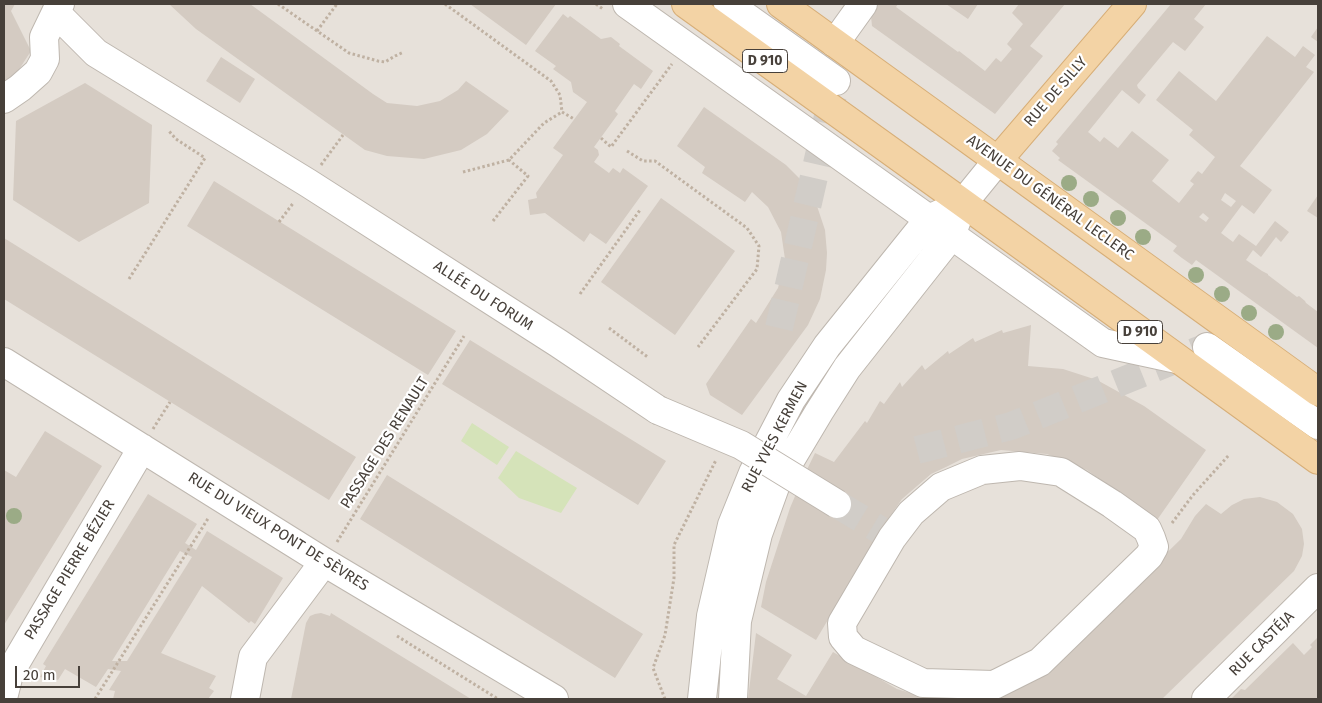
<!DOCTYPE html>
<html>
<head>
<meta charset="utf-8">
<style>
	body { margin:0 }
	#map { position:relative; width:1322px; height:703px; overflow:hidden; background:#f4f0eb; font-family:"Fira Sans",sans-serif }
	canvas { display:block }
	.frame { position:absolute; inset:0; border:5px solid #47403a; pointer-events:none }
	.scale { position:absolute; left:15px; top:666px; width:65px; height:22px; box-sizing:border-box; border:2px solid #47403a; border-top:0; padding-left:6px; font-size:15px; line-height:18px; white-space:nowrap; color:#47403a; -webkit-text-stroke:4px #fff; paint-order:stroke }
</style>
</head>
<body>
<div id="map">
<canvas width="1322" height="703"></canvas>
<div class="frame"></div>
<div class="scale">20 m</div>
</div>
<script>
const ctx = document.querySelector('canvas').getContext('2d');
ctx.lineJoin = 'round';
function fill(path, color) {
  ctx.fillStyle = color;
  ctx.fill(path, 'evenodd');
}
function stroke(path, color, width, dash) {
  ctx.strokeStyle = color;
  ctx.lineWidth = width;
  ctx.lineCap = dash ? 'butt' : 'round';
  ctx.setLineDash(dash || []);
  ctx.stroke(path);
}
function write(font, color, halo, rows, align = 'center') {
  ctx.font = font + ' "Fira Sans",sans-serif';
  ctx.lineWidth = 4.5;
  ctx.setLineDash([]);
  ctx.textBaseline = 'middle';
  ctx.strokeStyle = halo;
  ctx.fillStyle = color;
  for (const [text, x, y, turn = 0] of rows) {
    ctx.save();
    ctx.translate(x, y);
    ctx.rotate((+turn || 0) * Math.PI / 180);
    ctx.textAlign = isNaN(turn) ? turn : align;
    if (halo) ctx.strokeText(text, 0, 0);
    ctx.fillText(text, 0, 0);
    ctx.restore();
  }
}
const residential = new Path2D(`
	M4,4H1318V699H4Z`);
const green = new Path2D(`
	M472,423L509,447L497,465L461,441Z
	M516,451L577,488L561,513L519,498L498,478Z`);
const building = new Path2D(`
	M4,4H15L11,11L31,51L7,88H4Z
	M169,4H250L373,94L387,103L417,106L440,101L458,90L466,81L509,111L487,134L461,150L424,159L387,156L365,150L196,29Z
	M470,4H556L526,45Z
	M879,4H898L896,7L958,52L959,51L985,71L996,58L1001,62L1012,49L1007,44L1023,24L1012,13L1019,4H1065L1030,46L1043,56L995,114L872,26L871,16Z
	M946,4H978L968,19Z
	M1171,4H1206L1194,19L1204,27L1185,51L1173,42L1137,85L1138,88L1146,95L1139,104L1122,90L1088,132L1100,142L1104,137L1118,148L1132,131L1169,160L1152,181L1179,203L1194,184L1190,181L1198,171L1202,174L1215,157L1189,135L1193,130L1156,100L1179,71L1216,101L1267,36L1295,57L1303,46L1315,55L1306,67L1314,72L1240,166L1272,190L1254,214L1242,205L1221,233L1233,242L1239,234L1256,246L1275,221L1289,232L1281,242L1276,237L1261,257L1253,250L1246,260L1262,271L1268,274V275L1297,297L1299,296L1305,301L1306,303L1318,312V348L1196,260L1192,265L1182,258L1173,251L1177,246L1058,160L1060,158L1052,151L1058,144L1056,142ZM1225,193L1236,201L1231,207L1221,200ZM1203,213L1209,218L1206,222L1199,217Z
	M563,14L568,18L570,16L601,39L611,37L620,44L619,46L653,71L641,89L634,84L615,111L618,114L594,147L598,150L599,155L594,162L609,173L613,168L620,173L623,168L648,186L606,244L590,233L584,242L545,213L530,215L528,200L537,198L536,193L563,155L553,148L587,102L573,92L571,82L553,69L556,66L535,51Z
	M1318,27V42L1311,37Z
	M221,57L255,79L240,103L206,81Z
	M85,83L152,125L149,203L79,242L13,200L16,121Z
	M704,107L786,165L803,182L817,206L825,230L827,253L826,270L820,299L808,325L742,415L710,395L706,384L751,319L756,323L778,288L785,259L781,232L768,207L752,192L745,202L702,173L705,167L677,146Z
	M214,181L456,331L428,375L187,226Z
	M1318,195V218L1307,211Z
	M661,198L735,251L675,335L601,282Z
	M4,238L356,457L329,500L4,299Z
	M1031,325L1028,366L1063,369L1097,380L1144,406L1206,450L1157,520L1087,470L1047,454L1001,450L962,459L946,467L931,474L902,499L882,528L816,640L761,607L766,582L790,508L801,482L815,453L834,462L865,421L867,423L880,401L884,404L900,382L902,387L922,365L925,370L948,351L949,354L973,338L975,342L1002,330L1003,333Z
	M470,340L666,461L638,505L442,384Z
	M45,431L102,466L4,625V470L16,477Z
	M387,475L643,634L615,678L360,519Z
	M148,494L197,524L185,543L196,550L207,531L283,578L255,624L251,621L249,623L202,586L161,653L216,676L209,688L214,691L208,699H113L115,691L109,690L121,671L108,669L96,687L65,669L58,680L40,677L46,666L43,664ZM180,551L192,557L127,661H112Z
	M1260,497L1277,502L1293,514L1302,529L1304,544L1302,556L1294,571L1162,699H978L1008,691L1048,669L1181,539L1195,516L1206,504L1221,514L1232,505L1244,499Z
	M321,613L330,616L331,613L471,699H291L306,623L310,616L315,614Z
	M756,633L792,655L777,679L806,696L833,652L897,689L930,699H748Z
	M1318,637V699H1231L1241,689L1245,690L1293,643L1304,655L1312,647L1310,645Z`);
const minorTunnel = new Path2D(`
	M779,328L835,86
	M917,450L1011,426L1207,347
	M837,504L880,530`);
const path = new Path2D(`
	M278,4L349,53L378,61L385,62L395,56L404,52
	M445,4L551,81L560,95L562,112
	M596,4L603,9
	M317,31L337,4
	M562,112L574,119
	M601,138L611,147L672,64
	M627,151L643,161H655L747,228L759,246L757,269L698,347
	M321,165L343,135
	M463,172L509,160L544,123L562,112
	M493,221L528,176L509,160
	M279,222L294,202
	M129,279L205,158L176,139L168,130
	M580,294L640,210
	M609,328L649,358
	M153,429L170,402
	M1172,523L1193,495L1229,455
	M337,542L464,336
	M397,636L498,699
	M95,699L209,517
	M665,699L653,668L665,635L674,578V545L716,460`);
const minor = new Path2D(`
	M627,4L1103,343L1177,359
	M728,4L836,81
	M56,13L96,53L308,183L558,343L658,410
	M835,43L863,4
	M4,99L20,88L38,72L45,59L44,37L60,4
	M1207,347L1318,425
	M4,362L324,562L554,699
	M1020,466L1061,472L1112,504L1147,529L1151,538L1154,547L1149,556L1040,662L994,685L923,683L854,650L843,637L842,623L892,538L911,513L941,487L982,470Z
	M4,694L9,674L142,448
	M245,699L253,657L324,562
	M702,699L711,616L732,525L753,473L791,400L827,346L929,219L946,211
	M733,699L737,621L758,534L776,484L819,412L847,368L951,236L963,203L998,160
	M1206,699L1318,588`);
const major = new Path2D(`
	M686,4L963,203L1318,460
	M781,4L1318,392
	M998,160L1132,4`);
const minorBridge = new Path2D(`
	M658,410L741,445L837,504`);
const trees = [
	[1069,183],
	[1091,199],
	[1118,218],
	[1143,237],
	[1196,275],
	[1222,294],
	[1249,313],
	[1276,332],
	[14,516]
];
const shields = [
	[765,61,45],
	[1140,332,45]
];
const shieldNames = [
	["D 910",765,61],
	["D 910",1140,332]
];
const streetNames = [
	["RUE DE SILLY",1056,92,-49],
	["AVENUE DU GÉNÉRAL LECLERC",1050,198,36],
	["ALLÉE DU FORUM",483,296,33],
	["RUE YVES KERMEN",775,437,-62],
	["PASSAGE DES RENAULT",385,443,-58],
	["RUE DU VIEUX PONT DE SÈVRES",278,532,32],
	["PASSAGE PIERRE BÉZIER",70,570,-59],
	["RUE CASTÉJA",1262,644,-45]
];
fill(residential, '#e7e1da');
fill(green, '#d5e3b9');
fill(building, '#d4cbc2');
stroke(minorTunnel, '#d1cdc8', 28, [28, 14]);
stroke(minor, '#beb7af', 30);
stroke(major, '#d7ae77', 30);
stroke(path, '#bfb1a2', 3, [2.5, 2.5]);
stroke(minor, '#fff', 28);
stroke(major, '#f3d3a5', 28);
stroke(minorBridge, '#beb7af', 30, []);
stroke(minorBridge, '#fff', 28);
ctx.fillStyle = '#9bab86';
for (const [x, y] of trees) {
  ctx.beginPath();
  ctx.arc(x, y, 8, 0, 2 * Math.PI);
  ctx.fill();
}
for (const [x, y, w] of shields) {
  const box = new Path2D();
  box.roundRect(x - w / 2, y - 11.5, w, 23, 4);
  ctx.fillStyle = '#fff';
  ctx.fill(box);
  stroke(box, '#47403a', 1);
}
write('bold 14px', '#47403a', null, shieldNames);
write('15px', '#47403a', '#fff', streetNames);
</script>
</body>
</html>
